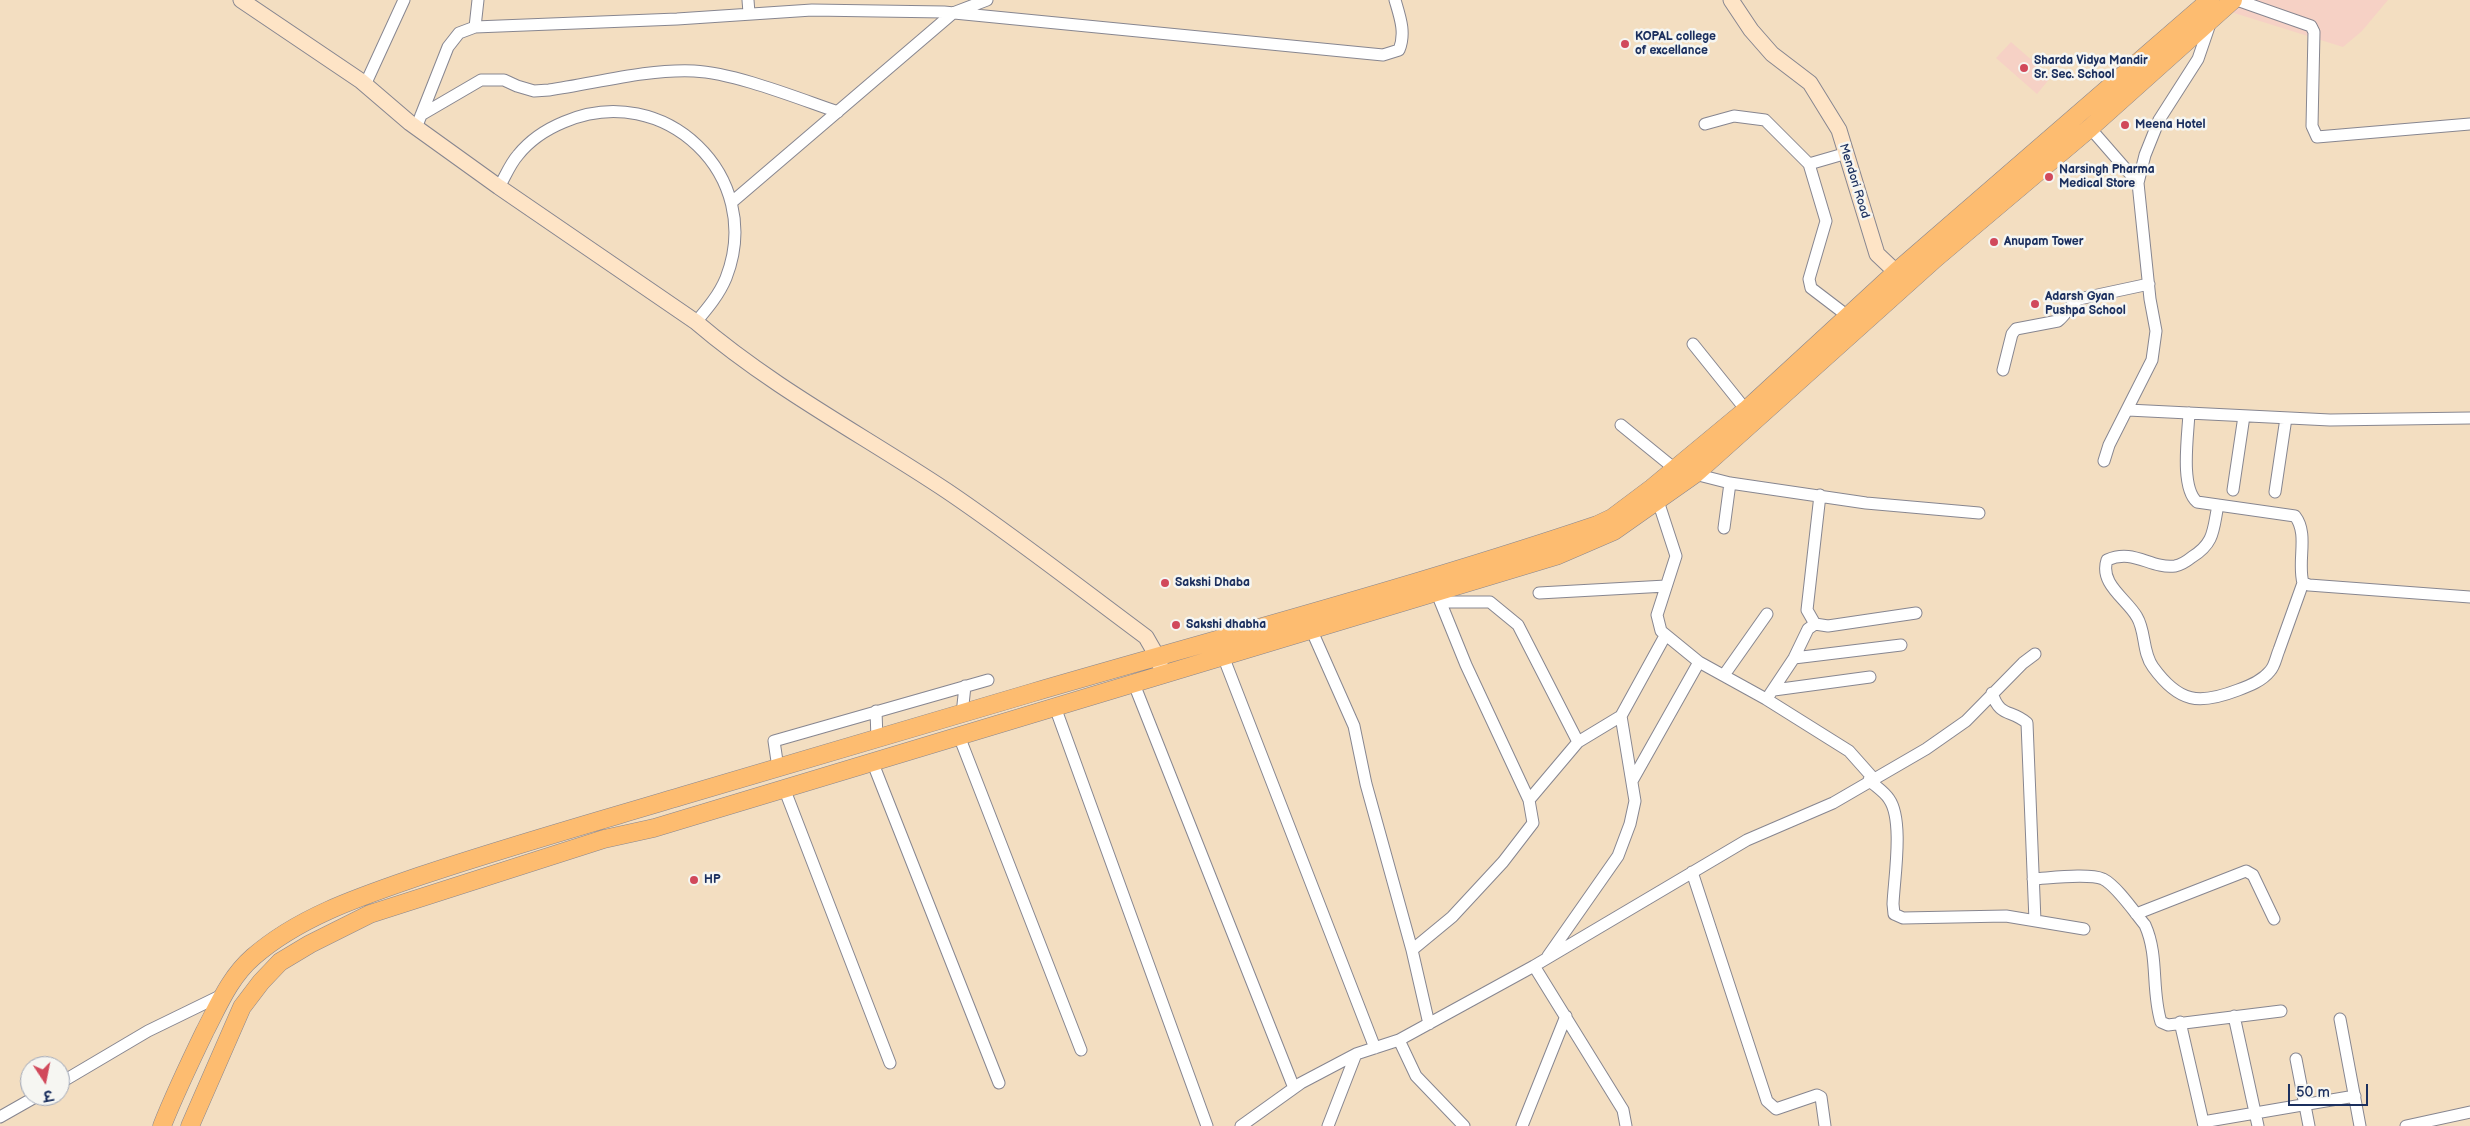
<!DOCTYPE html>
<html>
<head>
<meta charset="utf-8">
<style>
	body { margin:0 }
	#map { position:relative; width:2470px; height:1126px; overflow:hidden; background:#f3dec1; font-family:"Balsamiq Sans","Playpen Sans Deva",sans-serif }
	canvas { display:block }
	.north { position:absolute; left:20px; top:1056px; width:50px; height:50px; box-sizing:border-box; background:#f6f6f2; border:1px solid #9ea6b7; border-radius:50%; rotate:169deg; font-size:14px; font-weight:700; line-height:20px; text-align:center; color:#1b2f5e }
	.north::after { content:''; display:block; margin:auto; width:18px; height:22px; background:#d1495b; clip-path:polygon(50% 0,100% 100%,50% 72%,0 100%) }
	.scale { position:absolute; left:2288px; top:1084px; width:80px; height:22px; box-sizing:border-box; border:2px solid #1b2f5e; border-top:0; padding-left:6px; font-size:15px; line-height:18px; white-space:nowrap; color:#1b2f5e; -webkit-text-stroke:4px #f6f6f2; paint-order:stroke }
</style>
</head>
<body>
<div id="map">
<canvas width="2470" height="1126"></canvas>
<div class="north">उ</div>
<div class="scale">50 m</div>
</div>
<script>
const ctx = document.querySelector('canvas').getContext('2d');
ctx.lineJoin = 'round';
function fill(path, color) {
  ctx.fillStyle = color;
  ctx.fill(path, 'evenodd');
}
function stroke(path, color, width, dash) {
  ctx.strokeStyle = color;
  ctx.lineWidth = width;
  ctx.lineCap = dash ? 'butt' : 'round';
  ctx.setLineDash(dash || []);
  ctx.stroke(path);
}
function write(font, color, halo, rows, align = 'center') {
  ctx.font = font + ' "Balsamiq Sans",sans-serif';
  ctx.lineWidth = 5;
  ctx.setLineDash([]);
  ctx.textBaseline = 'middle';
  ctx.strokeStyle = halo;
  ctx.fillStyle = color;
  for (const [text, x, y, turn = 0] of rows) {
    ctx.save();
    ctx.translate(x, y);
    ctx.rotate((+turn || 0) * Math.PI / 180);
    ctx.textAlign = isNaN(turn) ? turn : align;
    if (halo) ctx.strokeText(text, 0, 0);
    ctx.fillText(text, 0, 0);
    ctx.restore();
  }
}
const built = new Path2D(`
	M2238,0H2388L2362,31L2343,47L2231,12Z
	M2011,42L2051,77L2037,94L1996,58Z`);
const street = new Path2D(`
	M748,0L749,13
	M2237,0L2311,26L2314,32L2312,126L2317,137L2470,124
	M475,27L478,0
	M365,85L404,0
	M421,115L481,80H504L517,86L534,91L549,90C597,83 646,69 694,71C735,73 797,98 838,112
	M1705,124L1734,116L1765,120L1809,164L1847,153
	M416,128L448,47L459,33L475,27L677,19L812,10L944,12L1383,55L1399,50C1406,33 1400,17 1395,0
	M2090,128L2138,183
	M1809,164L1826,221L1809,279L1811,288L1849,317
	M499,187C505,177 510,164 518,155C530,140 547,129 564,122C664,79 766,176 726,278C719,295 707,309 696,322
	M732,202L953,13L987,0
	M1693,344L1746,410
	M2003,370L2012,334L2016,329L2058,321C2067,314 2069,305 2079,299L2149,284
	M2128,410L2330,420L2470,418
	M2189,413C2188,436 2180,487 2197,502L2295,516C2309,534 2297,561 2303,583L2309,585L2470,597
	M1621,425L1675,469L1730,483L1866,503L1979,513
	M2104,461L2109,445L2152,360L2156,331L2150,299L2138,183L2145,155L2159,120L2198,59L2211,21
	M2233,490L2244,416
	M2275,492L2286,418
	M1820,495L1807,610L1815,624L1828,626L1916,613
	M1658,501L1676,556L1657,615L1661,631L1699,662L1766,699L1849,751L1873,778
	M2218,505C2213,529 2215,543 2192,557C2187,561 2181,565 2175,566C2150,569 2134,548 2107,560C2099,584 2127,599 2137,617C2146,632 2142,652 2153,667C2179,703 2199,705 2238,690C2249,686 2262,681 2270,671C2275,666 2276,657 2279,650C2287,628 2295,605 2303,583
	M1724,528L1730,483
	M1436,591L1466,665L1529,800
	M1539,593L1666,586
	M1441,602H1490L1518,625L1578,742
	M1311,629L1354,726L1366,784L1412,950
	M1223,656L1375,1048
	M1794,658L1901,645
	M1724,675L1767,614
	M1134,684L1294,1088
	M1774,690L1870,677
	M1992,693C2000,718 2011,709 2027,723L2035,921
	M1770,694L1794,658L1808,629L1815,624
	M1055,707L1207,1126
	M876,711L877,739
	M962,714L965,686
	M959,736L1081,1050
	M872,761L999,1083
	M778,768L774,741L988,680
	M1869,780C1875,786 1885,792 1889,799C1904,820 1894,879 1893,904L1894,914L1903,918L2006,916L2084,929
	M1632,781L1699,662
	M784,788L890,1063
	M1692,872L1767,1101L1776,1109L1817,1095L1821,1097L1825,1126
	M2033,879C2051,878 2088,873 2103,879C2117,886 2135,913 2145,925C2159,956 2151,990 2161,1022L2168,1025L2281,1011
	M2136,914L2246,871L2253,875L2274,919
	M1548,956L1618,856L1630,824L1635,801L1621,716
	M1534,966L1623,1110L1626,1126
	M2234,1016L2258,1126
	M2340,1019L2360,1126
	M2180,1022L2204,1126
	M1429,1024L1412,950L1452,917L1503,862L1533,823L1529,800L1578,742L1621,716L1665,636
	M1399,1040L1416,1076L1464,1126
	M2296,1059L2309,1126
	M60,1083L148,1031L224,994
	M0,1117L37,1096
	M2203,1122L2355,1096
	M1241,1126L1301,1083L1356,1054L1399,1040L1534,966L1747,840L1833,803L1926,749L1966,721L2023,663L2035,654
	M1328,1126L1356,1054
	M1522,1126L1566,1016
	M2406,1126L2470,1112`);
const secondary = new Path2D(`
	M241,0L361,81L410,123L499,187L696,322C773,388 863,435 947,491C1015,537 1080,588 1146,637L1158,658L1163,674
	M1731,0L1751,30L1772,54L1810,83L1839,130L1877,254L1896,272`);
const primary = new Path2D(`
	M162,1126C175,1093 190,1062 205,1031C219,1004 230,977 253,957C300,916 362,896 420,876C506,847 595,822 682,796C799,762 915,727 1031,693C1220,638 1410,588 1597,525L1612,518L1652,488L1746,410L1896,272L2210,0
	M190,1126L242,1007L261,982L280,962L310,944L370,914L604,839L654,828L1556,556L1614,531L1695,474L1937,257L2090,128L2233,0`);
const markers = [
	[1625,44,5,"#d1495b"],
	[2024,68,5,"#d1495b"],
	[2125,125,5,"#d1495b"],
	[2049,177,5,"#d1495b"],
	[1994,242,5,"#d1495b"],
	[2035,304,5,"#d1495b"],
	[1165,583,5,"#d1495b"],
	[1176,625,5,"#d1495b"],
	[694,880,5,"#d1495b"]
];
const poiNames = [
	["KOPAL college",1635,37],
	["of excellance",1635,51],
	["Sharda Vidya Mandir",2034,61],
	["Sr. Sec. School",2034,75],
	["Meena Hotel",2135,125],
	["Narsingh Pharma",2059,170],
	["Medical Store",2059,184],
	["Anupam Tower",2004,242],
	["Adarsh Gyan",2045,297],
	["Pushpa School",2045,311],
	["Sakshi Dhaba",1175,583],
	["Sakshi dhabha",1186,625],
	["HP",704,880]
];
const streetNames = [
	["Mendori Road",1854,181,73]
];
fill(built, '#f6d1c5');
stroke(street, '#878690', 13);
stroke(secondary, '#878690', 17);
stroke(primary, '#878690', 19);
stroke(street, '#fff', 11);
stroke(secondary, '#fee4c6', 15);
stroke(primary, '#fdbc70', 18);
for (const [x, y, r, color] of markers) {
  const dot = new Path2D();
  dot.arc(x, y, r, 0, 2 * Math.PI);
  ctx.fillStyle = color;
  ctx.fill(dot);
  stroke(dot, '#f6f6f2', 2);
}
write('bold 12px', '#1b2f5e', '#f6f6f2', poiNames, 'left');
write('12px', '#1b2f5e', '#f6f6f2', streetNames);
</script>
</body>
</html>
